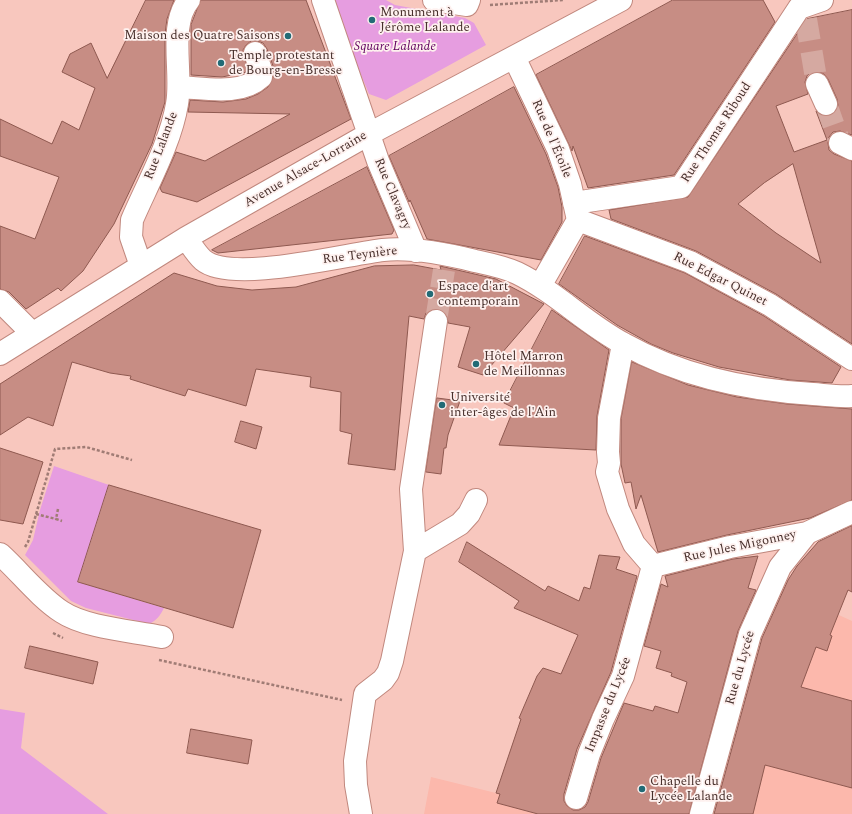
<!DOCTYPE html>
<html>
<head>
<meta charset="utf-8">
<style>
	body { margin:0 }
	canvas { display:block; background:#f8c7be }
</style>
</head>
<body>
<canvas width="852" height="814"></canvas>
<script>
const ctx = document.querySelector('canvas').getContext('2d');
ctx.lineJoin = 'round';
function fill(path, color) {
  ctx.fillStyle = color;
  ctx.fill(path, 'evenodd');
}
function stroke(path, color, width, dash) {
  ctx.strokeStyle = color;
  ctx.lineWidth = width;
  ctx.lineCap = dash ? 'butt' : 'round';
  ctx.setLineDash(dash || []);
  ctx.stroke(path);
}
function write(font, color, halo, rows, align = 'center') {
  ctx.font = font + ' Spectral,serif';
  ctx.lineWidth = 3.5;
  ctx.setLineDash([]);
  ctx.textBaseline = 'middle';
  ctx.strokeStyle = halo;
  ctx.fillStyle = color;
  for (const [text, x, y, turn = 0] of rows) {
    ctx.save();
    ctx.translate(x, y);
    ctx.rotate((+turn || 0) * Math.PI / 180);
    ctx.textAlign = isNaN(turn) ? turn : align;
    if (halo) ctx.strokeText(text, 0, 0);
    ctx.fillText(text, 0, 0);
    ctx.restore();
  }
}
const built = new Path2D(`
	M782,589L852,621V814H717Z
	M431,777L500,794L497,803L538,814H424Z`);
const green = new Path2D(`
	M333,0H386L395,5L465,18L474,23L486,45L386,100L369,94L346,39Z
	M54,466L109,485L78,582L164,608C160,616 157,620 149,624L86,608L71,601L25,555L33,540L40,510Z
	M0,709L25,713L21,748L108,814H0Z`);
const building = new Path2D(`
	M146,0H174L167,19L165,34V102L152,144L114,224L83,271L61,291L58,288L26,309L9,292L0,289V226L35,239L59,177L0,156V119L52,144L62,121L79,130L95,88L62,72L70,54L91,43L107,78Z
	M201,0H306L351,119L197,202L162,192L160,188L176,152L205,161L290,114L188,112L190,100L223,102L246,99L258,94L268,87L273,77V66L267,49L263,43L257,41H251L246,45L243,50L248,71L247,72L222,77L191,75V25Z
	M673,0H763L775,22L674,175L588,188L573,146L572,151L536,75Z
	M852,10V135L840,131L833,132L829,137L828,143L829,150L834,154L852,161V344L776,294L696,251L611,219L609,210L688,197L807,19ZM812,72H819L824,74L828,79L837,99L838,106L836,112L831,116H824L816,111L827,140L794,152L776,106L808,94L805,82L807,76ZM793,164L821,263L776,233L738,204L764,183Z
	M514,87L546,154L558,187L562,207V222L541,260L427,239L410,200L409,202L389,156Z
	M367,167L394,230L392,234L218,253L212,250Z
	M585,236L685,273L764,316L841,367L832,383L790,380L719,367L673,353L651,344L617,325L559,284Z
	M414,265L441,270L440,266L496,279L544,304L483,375L458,367L470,327L448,323L447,316L444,311L438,309L431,310L426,313L424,319L409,316L395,470L348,464L352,434L340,431L341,392L310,387L311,377L256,369L246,406L188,389L185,396L130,379L131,376L110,373L72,362L53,426L28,417L0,435V384L174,273L217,286L252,290L296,287L374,266Z
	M552,310L609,350L597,416L596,450L499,445L514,408L504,403Z
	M632,362L688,385L737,397L787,404L852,409V500L810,518L727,535L658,552L641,495L636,509L631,482L625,483L621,464V419Z
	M437,398L460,401L448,435L446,448H444L441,474L426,472Z
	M241,421L262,427L256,449L235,442Z
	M0,448L43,462L23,524L0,520Z
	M109,485L261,530L233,628L78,582Z
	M852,526V592L848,590L830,635L832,636L827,651L816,647L801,687L852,701V788L765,765L753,814H714L762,638L788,580L797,566L818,542Z
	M467,542L545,591L548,586L579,601L584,587L590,589L599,555L620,557L616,569L637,576L611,672L577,749L564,794V801L567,806L573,810H579L585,807L588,802L601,758L624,703L653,711L655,706L678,713L687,682L671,676L672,673L656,668L661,651L644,646L661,584L668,587L665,576L733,559L758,556L748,588L756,590L738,631L689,814H538L497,803L500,794L496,793L521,719L519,718L537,676L543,668L561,674L578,635L514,608L519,601L459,562Z
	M30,646L98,662L93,684L25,668Z
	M191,729L252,740L248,764L187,753Z`);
const minorTunnel = new Path2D(`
	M806,19L817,84
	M826,104L840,143
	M436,321L444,270`);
const path = new Path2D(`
	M490,5L563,0
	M58,509L56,519L62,521
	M36,514L56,519
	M25,547L28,542L55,449L86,447L132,460
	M53,633L63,638
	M159,660L342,700`);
const minor = new Path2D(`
	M323,0L378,161L416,251
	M434,0L467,5L469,0
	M799,8L822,0
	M514,57L558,149L570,184L578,220L540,286
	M817,84L826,104
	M179,87C205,88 241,96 261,77V70L255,53
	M840,143L852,149
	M574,203L681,187L799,8
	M578,220L690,262L770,305L852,359
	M186,238C191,245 197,255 203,260C231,284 347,254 383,250C413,247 447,254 475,261C489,264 504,267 517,273C556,292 586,324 624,344C681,376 748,390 813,394C826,395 839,397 852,396
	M141,266L131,237L132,220C147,185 171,142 177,104C183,73 168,25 189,0
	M0,301L32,333
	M623,344L609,418L608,452L609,463L607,472L618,509L634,544L653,566L730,547L807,533L852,512
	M0,354L186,238L369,134L621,0
	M415,551L460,524L469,514L476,500
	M0,554C20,572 39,597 62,612C86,628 134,631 162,637
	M576,798L589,754L603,719L623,676L653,566
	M361,814L356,785L355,761L365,694L383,680L388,673L392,661L415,551L411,489L436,321
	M701,814L750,634L780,567L807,533`);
const markers = [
	[372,20,4,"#226b76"],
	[288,36,4,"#226b76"],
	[221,63,4,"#226b76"],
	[430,294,4,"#226b76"],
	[476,364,4,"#226b76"],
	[442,405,4,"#226b76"],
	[642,789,4,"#226b76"]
];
const poiNames = [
	["Monument à",380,13],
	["Jérôme Lalande",380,28],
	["Maison des Quatre Saisons",280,36,"right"],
	["Temple protestant",229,56],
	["de Bourg-en-Bresse",229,71],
	["Espace d'art",438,287],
	["contemporain",438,302],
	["Hôtel Marron",484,357],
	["de Meillonnas",484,372],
	["Université",450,398],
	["inter-âges de l'Ain",450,413],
	["Chapelle du",650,782],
	["Lycée Lalande",650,797]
];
const parkNames = [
	["Square Lalande",395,47]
];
const streetNames = [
	["Rue Thomas Riboud",717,133,-57],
	["Rue de l'Étoile",551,139,67],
	["Rue Lalande",162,146,-69],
	["Avenue Alsace-Lorraine",306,170,-30],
	["Rue Clavagry",392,194,67],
	["Rue Teynière",360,256,-7],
	["Rue Edgar Quinet",720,280,27],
	["Rue Jules Migonney",740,547,-12],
	["Rue du Lycée",741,668,-74],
	["Impasse du Lycée",609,705,-68]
];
fill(built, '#fcb8ac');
fill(green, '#e69de0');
fill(building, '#c78d84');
stroke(building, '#8e5950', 1);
stroke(minorTunnel, '#d5a9a1', 22, [22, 11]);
stroke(minor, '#c1887e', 24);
stroke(path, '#a07c75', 2.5, [3, 2]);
stroke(minor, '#fff', 22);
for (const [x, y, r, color] of markers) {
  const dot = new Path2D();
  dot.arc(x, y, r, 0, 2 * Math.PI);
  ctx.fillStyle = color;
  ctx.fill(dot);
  stroke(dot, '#fef1ef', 1.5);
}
write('13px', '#48302c', '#fef1ef', poiNames, 'left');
write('italic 13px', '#60005e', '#fef1ef', parkNames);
write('13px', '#48302c', '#fef1ef', streetNames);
</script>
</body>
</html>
